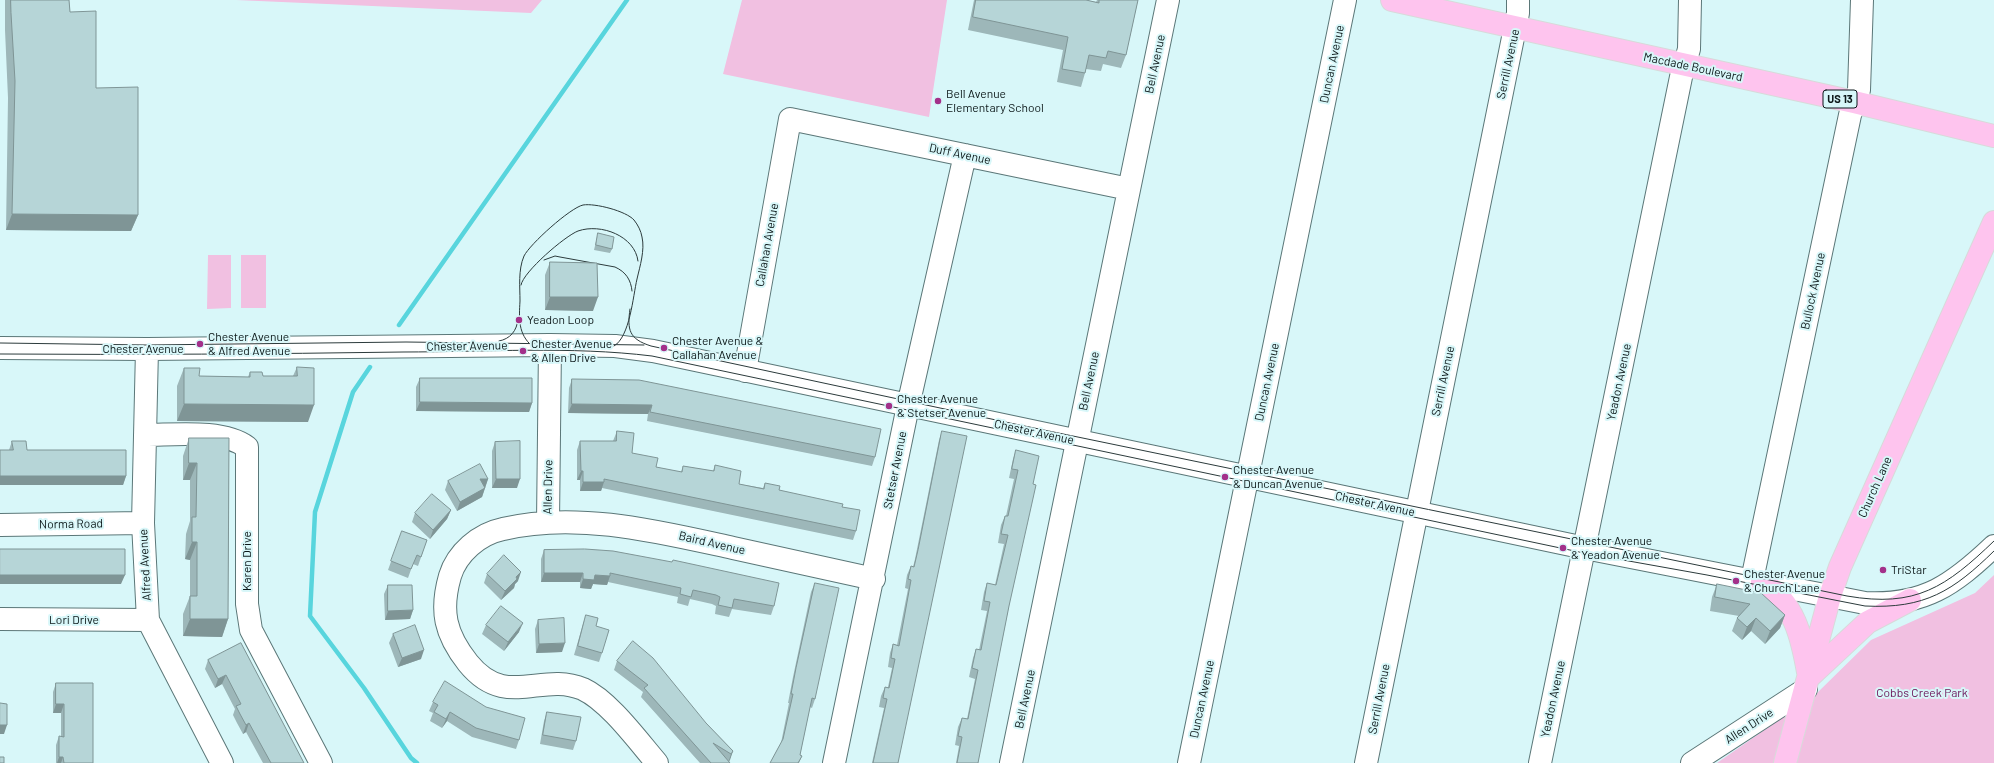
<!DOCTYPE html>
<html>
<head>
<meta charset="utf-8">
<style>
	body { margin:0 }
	canvas { display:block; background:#d8f7f9 }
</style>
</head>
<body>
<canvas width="1994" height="763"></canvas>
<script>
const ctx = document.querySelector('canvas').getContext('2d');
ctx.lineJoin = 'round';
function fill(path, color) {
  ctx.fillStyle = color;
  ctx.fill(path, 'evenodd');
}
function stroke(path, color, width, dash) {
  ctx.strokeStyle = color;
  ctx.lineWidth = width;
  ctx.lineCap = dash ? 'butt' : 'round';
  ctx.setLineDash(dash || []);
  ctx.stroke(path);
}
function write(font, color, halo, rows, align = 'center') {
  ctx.font = font + ' Barlow,sans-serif';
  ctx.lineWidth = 4;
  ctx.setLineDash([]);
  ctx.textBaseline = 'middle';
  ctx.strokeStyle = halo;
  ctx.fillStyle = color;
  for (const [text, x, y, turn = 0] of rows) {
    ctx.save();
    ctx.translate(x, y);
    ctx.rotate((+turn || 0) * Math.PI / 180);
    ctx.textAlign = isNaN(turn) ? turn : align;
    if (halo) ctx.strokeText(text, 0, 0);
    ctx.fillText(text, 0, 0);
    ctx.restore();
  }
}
const green = new Path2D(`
	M236,0H542L531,13Z
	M742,0H947L929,117L723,74Z
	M208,255H231V308L207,309Z
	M241,255H266V308H241Z
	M1994,575V763H1717L1816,694L1871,640L1975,593Z`);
const stream = new Path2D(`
	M399,325L627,0
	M370,367L353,392L315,512L310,616L364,688L411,758L417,763`);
const minor = new Path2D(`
	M0,348L147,349L550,345L615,346L653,351L1585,548L1865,603C1924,606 1953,585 1994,546
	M147,349L143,523L148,620L222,763
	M745,371L790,119L1129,189
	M145,435C174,435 223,429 247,447V604L251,630L321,763
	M548,522L550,345
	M0,525L143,523
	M1752,580L1850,115L1859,90L1862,0
	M0,619L148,620
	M657,763C638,741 609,701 583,689C541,671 506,710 468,663C445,634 440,611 450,576C457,553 479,534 503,529C577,511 660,532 733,548C780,558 827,569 874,579
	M834,763L908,406L965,155
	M1011,763L1168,0
	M1189,763L1345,0
	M1366,763L1518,13V0
	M1540,763L1681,77L1689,49L1690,0
	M1692,763L1806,689`);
const major = new Path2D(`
	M1392,0L1854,102L1994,136
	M1762,582C1794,603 1802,637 1808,672
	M1809,677L1868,622L1910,600
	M1785,763L1830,596L1840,567L1994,222`);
const tram = new Path2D(`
	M544,260L555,256L560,257L615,267C626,272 631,280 632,291
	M521,285C523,272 565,236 578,231C601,223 635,236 638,261
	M630,309C627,330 629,339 651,346L1010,423L1847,596C1916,608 1946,587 1994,541
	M499,341C510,339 517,331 518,319
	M0,343L147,345L406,342L644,345
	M532,346C518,334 519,319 520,301C520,287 518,270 524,256C530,244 570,208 583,205C595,203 626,211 634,220C638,225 641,231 642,237C645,250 640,266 637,279C633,296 630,337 614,346
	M0,354C134,355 269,354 403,352C486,352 570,346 652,356L1584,553L1707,575L1865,606C1925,609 1953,591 1994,551`);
const wall = new Path2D(`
	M5,0H69L70,12L96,88L138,215L131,231L6,230L8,98L5,30Z
	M974,0H1086L1096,2L1097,0H1138L1126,55L1121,68L1103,64L1101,71L1086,69L1085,73L1081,87L1057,82L1063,50L968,30Z
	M598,233L612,249L610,253L594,250Z
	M550,262L593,311L545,310V275Z
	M297,367L308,422L177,421V386L184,368L199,376L248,377L250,372L263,376H293Z
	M420,378L532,403L529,412L416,411V387Z
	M572,379L875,457L872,466L647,421L648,414L568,413L569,388Z
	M617,431L632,453L656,467L681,472L683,466L713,471L715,465L739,484L763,488L765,483L779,490L842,507L856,531L853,540L602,488L601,491H580V480H577V450L580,441H613Z
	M942,431L898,763H872L884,708L879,707L881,696L885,687H888L892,668L888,667L890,653L893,644L897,645L908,589L905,588L907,575L911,566L913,567L915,559L939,440Z
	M189,438H229L228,619L222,637L183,636V614L190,596V560L185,559L186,534L190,521V480H183V456Z
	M12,441L27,450L126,476L123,485H0V450H9Z
	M495,442L517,488H492V451Z
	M1016,450L1033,484L978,763H956L959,746L955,745L958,727L962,718L967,719L975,679L969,677L973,658L976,649L979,650L987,611L981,610L984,592L987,583L995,585L1004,544L998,543L1001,525L1005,516H1006L1014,479L1009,478L1013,459Z
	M488,479L482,497L457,511L445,490L448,481Z
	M451,510L447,519L430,539L412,522L415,513Z
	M402,531L427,540L418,566L413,564L408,578L388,570Z
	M544,550L774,606L771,615L732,609L729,617L715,614L716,606L712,604L690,599L688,606L677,603L678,597L608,582L607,585L593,584L591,589L580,588V582H541V559Z
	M487,574L518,581L515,584L514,588L501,600L484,583Z
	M815,583V699L812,708L810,707L800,755L802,756L799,763H770L781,743L789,703H788L793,677L811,592Z
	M1717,584L1785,615L1780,628L1765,644L1751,631L1742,640L1732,631L1737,618L1739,616L1710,611L1712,597Z
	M388,585L413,610L410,619L385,620L384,594Z
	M586,615L596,626L602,653L599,662L574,655L583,624Z
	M538,620L562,652L536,653L535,629Z
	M486,625L519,632L504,651L482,634Z
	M393,634L421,659L398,667L389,643Z
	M241,643L304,763H263L246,732L243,734L237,723L233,715L235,709L222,684L215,688L205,669L208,660Z
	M617,661L706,723L733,751L729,761L730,763H700L641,697L643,692L614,670Z
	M56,683L93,763H56V745L59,736L61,737V713H53V692Z
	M433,702L519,740L516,749L472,737L447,721L442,728L430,721L433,713L429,711Z
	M547,712L576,741L573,750L540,744L544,721Z`);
const shadedWall = new Path2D(`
	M12,214L138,215L131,231L6,230Z
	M550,297H598L593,311L545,310Z
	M420,402L532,403L529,412L416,411Z
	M184,404L314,405L308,422L177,421Z
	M572,404L652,405L648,414L568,413Z
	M189,463H197L190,480H183Z
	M581,471H583L580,480H577Z
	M0,476H126L123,485H0Z
	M480,479H488L482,497L457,511L460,502Z
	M496,479H520L517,488H492Z
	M583,482H604L601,491H580Z
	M451,510L447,519L430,539L433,530Z
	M192,542H197L190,560L185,559Z
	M521,572L518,581L515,584L514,588L501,600L505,591L516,577Z
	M544,573H583L580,582H541Z
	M0,575H125L121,584H0Z
	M595,575L610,576L607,585L593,584L591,589L580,588L583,579Z
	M413,610L410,619L385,620L388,611Z
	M1785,615L1780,628L1765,644L1770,631Z
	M1756,618L1751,631L1742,640L1747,627Z
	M190,619H228L222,637L183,636Z
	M523,623L519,632L504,651L508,642Z
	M565,643L562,652L536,653L539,644Z
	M424,650L421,659L398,667L402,658Z
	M226,675L222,684L215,688L218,679Z
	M56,704H64L61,713H53Z
	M450,712L447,721L442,728L446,719Z
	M249,723L246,732L243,734L246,725Z
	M0,725H7L4,734H0Z
	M733,751L730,760L728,763L731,754Z
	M59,757H63L61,763H57Z`);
const building = new Path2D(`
	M11,0H69L70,12L96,11V88L138,87V215L12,214L15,81L11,13Z
	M976,0H1086L1099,3V0H1138L1126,55L1108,51L1106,58L1089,55L1085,73L1062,69L1068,37L973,17Z
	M598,233L614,237L612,249L596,245Z
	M550,262L597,263L598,297H550Z
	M297,367L314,368V405L184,404V368H200L199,376L250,377V372H262L263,376H297Z
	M420,378H532V403L420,402Z
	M572,379L639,380L881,429L875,457L650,412L652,405L572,404Z
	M617,431L634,433L632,453L658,458L656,467L682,472L683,466L714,471L715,465L741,471L739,484L764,489L765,483L780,486L779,490L843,504L842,507L860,510L856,531L604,479V482H583V471H581L580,441H616Z
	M942,431L967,436L898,763H873L887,699L883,698L885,687L889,688L895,659L891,658L893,644L899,646L911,580L908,579L911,566L914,567L918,550Z
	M189,438H229L228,619H190V596H197V542H192V517H196L197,463H189Z
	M12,441H26L27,450H126V476H0V450H13Z
	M520,441V479H496L495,442Z
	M1016,450L1039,456L1033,484L1036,485L1009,606L978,763H957L962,737L958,736L962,718L968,719L978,670L972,668L976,649L981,650L990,602L984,601L987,583L996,585L1008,535L1001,534L1005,516H1008L1018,470L1012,469Z
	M480,464L488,479H480L485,488L460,502L448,481Z
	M432,494L451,510L433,530L415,513Z
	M402,531L427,540L421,557L417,555L411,569L391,561Z
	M0,549H125V575H0Z
	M585,549L613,551L672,562L673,560L779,583L774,606L734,599L732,608L718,605L720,597L716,595L693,590L691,597L680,594L681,588L610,573V576L595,575L594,580L583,579V573H544V550Z
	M504,555L521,572L516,577L517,579L505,591L487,574Z
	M815,583L839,588L815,699L812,698L800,755L802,756L798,763H770L783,739L793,694H791L796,668Z
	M1717,584L1761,593L1785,615L1770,631L1756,618L1747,627L1737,618L1750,604L1715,597Z
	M388,585H412L413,610L388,611Z
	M501,606L523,623L508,642L486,625Z
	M586,615L598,618L596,626L609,630L602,653L578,646Z
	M564,618L565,643L539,644L538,620Z
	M415,625L424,650L402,658L393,634Z
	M633,641L653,658L706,723L733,751L731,754L713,743L730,763H711L644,688L648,685L617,661Z
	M241,643L304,763H271L249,723L246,725L240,714L236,706L241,704L226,675L218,679L208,660Z
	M445,681L486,707L525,718L519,740L476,728L450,712L446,719L434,712L438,705L433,702Z
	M56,683H93V763H64L63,757H59V736L64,737V704H56Z
	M0,703L7,704V725H0Z
	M547,712L581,717L576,741L543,735Z
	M0,757H4V763H0Z`);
const markers = [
	[938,101,4,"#a3308a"],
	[519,320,4,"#a3308a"],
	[200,344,4,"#a3308a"],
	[664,348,4,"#a3308a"],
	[523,351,4,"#a3308a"],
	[889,406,4,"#a3308a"],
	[1225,477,4,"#a3308a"],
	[1563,548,4,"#a3308a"],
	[1883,570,4,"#a3308a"],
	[1736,581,4,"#a3308a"]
];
const shields = [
	[1840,99,34]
];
const shieldNames = [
	["US 13",1840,99]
];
const streetNames = [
	["Bell Avenue",1155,64,-78],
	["Duncan Avenue",1332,64,-78],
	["Serrill Avenue",1508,64,-78],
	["Macdade Boulevard",1693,67,12],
	["Duff Avenue",960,154,12],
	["Callahan Avenue",767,245,-80],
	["Bullock Avenue",1813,291,-78],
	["Chester Avenue",467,346,-1],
	["Chester Avenue",143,349],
	["Bell Avenue",1089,381,-78],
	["Serrill Avenue",1443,381,-78],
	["Duncan Avenue",1267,382,-78],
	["Yeadon Avenue",1619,382,-78],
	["Chester Avenue",1034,432,12],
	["Stetser Avenue",895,470,-79],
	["Allen Drive",548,487,-89],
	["Church Lane",1875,487,-66],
	["Chester Avenue",1375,504,12],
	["Norma Road",71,524,-1],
	["Baird Avenue",712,543,13],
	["Karen Drive",247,561,-90],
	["Alfred Avenue",145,565,-93],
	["Lori Drive",74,620],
	["Bell Avenue",1025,699,-78],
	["Duncan Avenue",1202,699,-78],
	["Serrill Avenue",1379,699,-79],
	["Yeadon Avenue",1553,699,-78],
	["Allen Drive",1749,726,-33]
];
const poiNames = [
	["Bell Avenue",946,94],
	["Elementary School",946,108],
	["Yeadon Loop",527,320],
	["Chester Avenue",208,337],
	["& Alfred Avenue",208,351],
	["Chester Avenue &",672,341],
	["Callahan Avenue",672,355],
	["Chester Avenue",531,344],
	["& Allen Drive",531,358],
	["Chester Avenue",897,399],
	["& Stetser Avenue",897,413],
	["Chester Avenue",1233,470],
	["& Duncan Avenue",1233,484],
	["Chester Avenue",1571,541],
	["& Yeadon Avenue",1571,555],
	["TriStar",1891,570],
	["Chester Avenue",1744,574],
	["& Church Lane",1744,588]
];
const parkNames = [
	["Cobbs Creek Park",1922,693]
];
fill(green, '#f1c0e1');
stroke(stream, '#58d5dd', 4.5);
stroke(minor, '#5b7778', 24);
stroke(major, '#d8dada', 24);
stroke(minor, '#fff', 22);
stroke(major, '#fec4ee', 22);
stroke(tram, '#2c3b3c', 1);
fill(wall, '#9db7b9');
fill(shadedWall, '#7f9596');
fill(building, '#b6d5d7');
stroke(building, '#7f9596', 1);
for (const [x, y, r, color] of markers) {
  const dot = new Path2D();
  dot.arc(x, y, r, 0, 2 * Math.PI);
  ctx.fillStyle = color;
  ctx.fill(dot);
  stroke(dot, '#d8f7f9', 1.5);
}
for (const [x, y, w] of shields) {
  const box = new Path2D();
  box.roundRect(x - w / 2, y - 9, w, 18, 3);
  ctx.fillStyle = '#d8f7f9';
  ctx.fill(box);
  stroke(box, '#0d191a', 1);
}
write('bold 11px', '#0d191a', null, shieldNames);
write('12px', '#0d191a', '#d8f7f9', streetNames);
write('12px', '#0d191a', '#d8f7f9', poiNames, 'left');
write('12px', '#6b1559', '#d8f7f9', parkNames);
</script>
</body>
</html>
